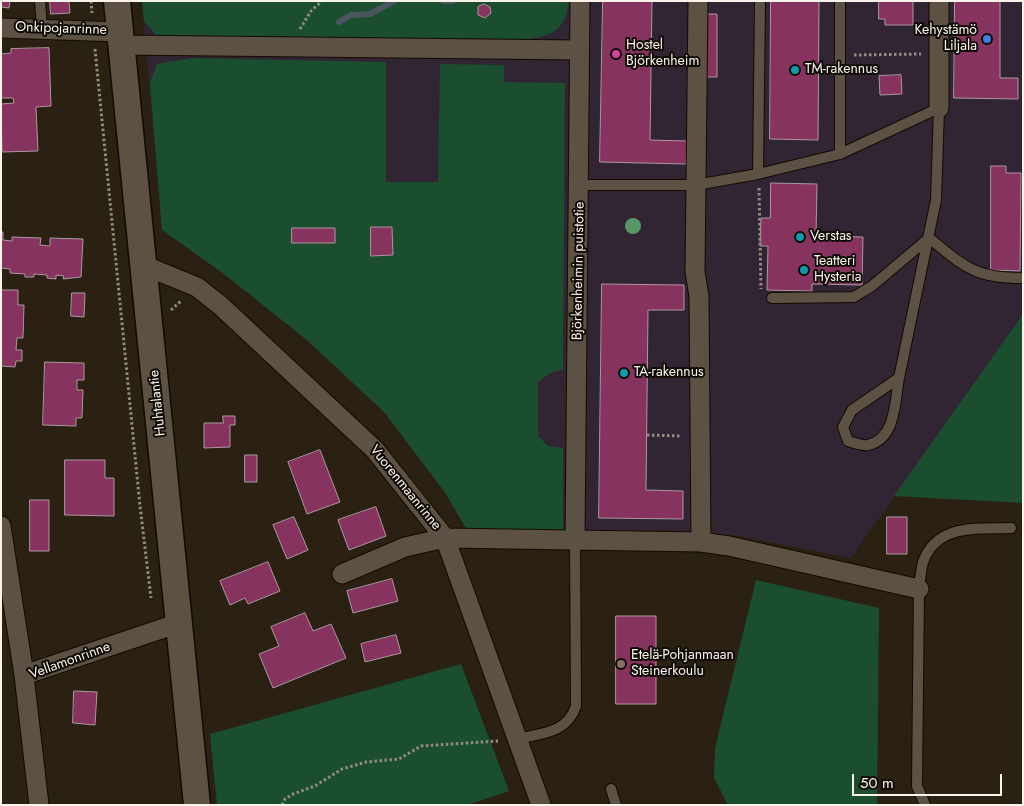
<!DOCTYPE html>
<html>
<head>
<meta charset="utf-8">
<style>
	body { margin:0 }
	#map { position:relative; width:1024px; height:806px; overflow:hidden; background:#2a2113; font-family:Jost,sans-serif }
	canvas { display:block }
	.frame { position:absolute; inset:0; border:2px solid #faf3ea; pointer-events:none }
	.scale { position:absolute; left:852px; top:774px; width:150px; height:22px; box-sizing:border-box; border:2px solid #faf3ea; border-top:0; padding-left:6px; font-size:15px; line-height:18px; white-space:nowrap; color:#faf3ea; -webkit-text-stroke:4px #0f0b06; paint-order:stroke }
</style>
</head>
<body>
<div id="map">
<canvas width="1024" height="806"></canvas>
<div class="frame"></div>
<div class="scale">50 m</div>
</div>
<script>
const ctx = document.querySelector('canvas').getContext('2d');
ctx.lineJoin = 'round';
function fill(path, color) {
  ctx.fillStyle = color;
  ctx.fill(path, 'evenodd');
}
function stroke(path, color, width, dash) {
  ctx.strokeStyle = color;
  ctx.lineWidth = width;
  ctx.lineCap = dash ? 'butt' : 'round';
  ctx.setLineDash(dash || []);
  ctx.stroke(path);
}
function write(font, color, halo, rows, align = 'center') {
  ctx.font = font + ' Jost,sans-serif';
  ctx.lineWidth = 4;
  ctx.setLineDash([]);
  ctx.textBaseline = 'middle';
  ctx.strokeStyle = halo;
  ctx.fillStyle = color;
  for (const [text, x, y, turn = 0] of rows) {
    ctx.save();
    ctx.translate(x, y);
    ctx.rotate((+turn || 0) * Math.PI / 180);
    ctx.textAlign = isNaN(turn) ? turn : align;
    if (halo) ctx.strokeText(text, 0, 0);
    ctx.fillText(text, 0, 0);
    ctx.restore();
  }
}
const commercial = new Path2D(`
	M142,1H1023V314L851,558L733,535H470L444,491L384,412L308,341L224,274L162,230Z`);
const green = new Path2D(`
	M142,1H569C565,31 553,35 526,40L157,36L144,21Z
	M192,58L386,62V182H438L440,64L504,65V82L565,83L563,369L549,374L538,382V436L548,446L563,448V536L470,535L444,491L384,412L308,341L224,274L162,230L150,83L157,64Z
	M1023,314V503L894,496Z
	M756,580L879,608L877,805H728L714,778L715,748Z
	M461,664L509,791L467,805H217L210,734Z`);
const stream = new Path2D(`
	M443,1H453
	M339,22L351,15L370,14L394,1`);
const building = new Path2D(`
	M1,1H10L9,8L1,7Z
	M50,1H69L70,13L51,14Z
	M603,1H652L650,140L687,141L686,164L600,162Z
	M771,1H819L818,140L770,139Z
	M879,1H913V25H885V19H879Z
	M955,1H1000V78H1018V99L954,98Z
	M484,4L490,7L491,13L485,18L478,15V7Z
	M704,14H717V77H705Z
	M49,48L51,106L36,107L38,151L2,152L1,104L14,103L13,98H1V54L11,53V49Z
	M901,75L902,94L880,95L879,76Z
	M991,166H1006V173H1021L1020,271L991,270Z
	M771,183L817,184L816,236L863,237L862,285L812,284V291L767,290L768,246H760L761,218H770Z
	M371,227H392L393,255L371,256Z
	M292,228H335V243H292Z
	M1,232H3V240L12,241V237L41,238L40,245L50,246V238L83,239L81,277L63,279L64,276L56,275V279L47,278V275L34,274V277H25V274L10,273V269L1,268Z
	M602,284L684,285V310H648L646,490L683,491V519L599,518Z
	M1,290H18V305H24L23,338H17L16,350H22V361H16L15,367L1,366Z
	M72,293H85L84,317L71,316Z
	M45,362L84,363V380H77V390H83L82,418H76V426L43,425Z
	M223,416H235V425H230V447L204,448V423H223Z
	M320,450L340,502L307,514L288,462Z
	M245,455H257V482H245Z
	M65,460H105V478H114V516L65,515Z
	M30,500H49V551H30Z
	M376,507L386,536L349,550L338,520Z
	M294,517L308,550L287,559L273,525Z
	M887,517H907V554H887Z
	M268,562L280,591L248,604L245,598L230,605L220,581Z
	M392,579L398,601L353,613L347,591Z
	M305,613L313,631L331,624L346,658L273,688L259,654L279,646L271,627Z
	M616,616H656V704H616Z
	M396,635L401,653L365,662L361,644Z
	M74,691L97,692L95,725L73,723Z`);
const path = new Path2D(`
	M91,1L92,13
	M300,29L311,11L322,1
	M95,49L140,506L151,598
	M854,55L921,54
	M759,188L761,289
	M171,310L181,301
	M647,435L682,436
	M282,805L285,799L293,794L315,786L342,769L366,762L399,759L421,746L498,741`);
const lane = new Path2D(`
	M40,1L42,29
	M840,154V1
	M758,174L760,1
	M580,185H696L758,174L840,154L939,108L936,200L899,378L852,410L843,427L848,441C854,443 862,446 868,445C896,439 895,401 899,378
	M929,238C965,267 974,278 1023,278
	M772,298L854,297L872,286L929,238
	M518,739C543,733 567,733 576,706L575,541
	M611,789L616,805
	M925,805L917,786L919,589C920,580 921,570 923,562C937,523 978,529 1011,528`);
const street = new Path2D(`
	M698,1L695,272L699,296L701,542
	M939,1V108
	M1,28L120,32
	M122,45L579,50
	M143,265L197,287L221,306L375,450L445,538L541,805
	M1,526L24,675
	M575,541L580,1
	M342,574L405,547L445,538L701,542L729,546L919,589
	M39,805L24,675L179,623`);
const secondary = new Path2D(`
	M117,1L197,805`);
const trees = [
	[633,226]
];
const markers = [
	[987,39,5,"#3f7fe0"],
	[616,54,5,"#d1479c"],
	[795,70,5,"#0f9aa8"],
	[800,237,5,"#0f9aa8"],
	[804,270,5,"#0f9aa8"],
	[624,373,5,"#0f9aa8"],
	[621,664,5,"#8d6e63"]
];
const streetNames = [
	["Onkipojanrinne",61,29,2],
	["Björkenheimin puistotie",579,271,-89],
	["Huhtalantie",158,403,-96],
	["Vuorenmaanrinne",405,488,51],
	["Vellamonrinne",70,661,-20]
];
const poiNames = [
	["Kehystämö",977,31,"right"],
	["Liljala",977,47,"right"],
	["Hostel",626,46],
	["Björkenheim",626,62],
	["TM-rakennus",805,70],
	["Verstas",810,237],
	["Teatteri",814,262],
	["Hysteria",814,278],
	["TA-rakennus",634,373],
	["Etelä-Pohjanmaan",631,656],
	["Steinerkoulu",631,672]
];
fill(commercial, '#312533');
fill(green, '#1b4d2f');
stroke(stream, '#4b555f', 6);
fill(building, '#87335f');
stroke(building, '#ac97a0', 1);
stroke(lane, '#130a01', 12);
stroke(street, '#130a01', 21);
stroke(secondary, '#130a01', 29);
stroke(path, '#948c81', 3, [2.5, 2.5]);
stroke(lane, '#5c5142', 10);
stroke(street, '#5c5142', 19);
stroke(secondary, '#5c5142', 26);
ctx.fillStyle = '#579767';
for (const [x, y] of trees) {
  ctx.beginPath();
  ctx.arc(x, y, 8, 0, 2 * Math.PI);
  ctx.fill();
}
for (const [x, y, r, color] of markers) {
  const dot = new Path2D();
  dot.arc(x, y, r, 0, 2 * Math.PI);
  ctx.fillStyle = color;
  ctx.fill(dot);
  stroke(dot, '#0f0b06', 2);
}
write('14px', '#faf3ea', '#0f0b06', streetNames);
write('14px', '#faf3ea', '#0f0b06', poiNames, 'left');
</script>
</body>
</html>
